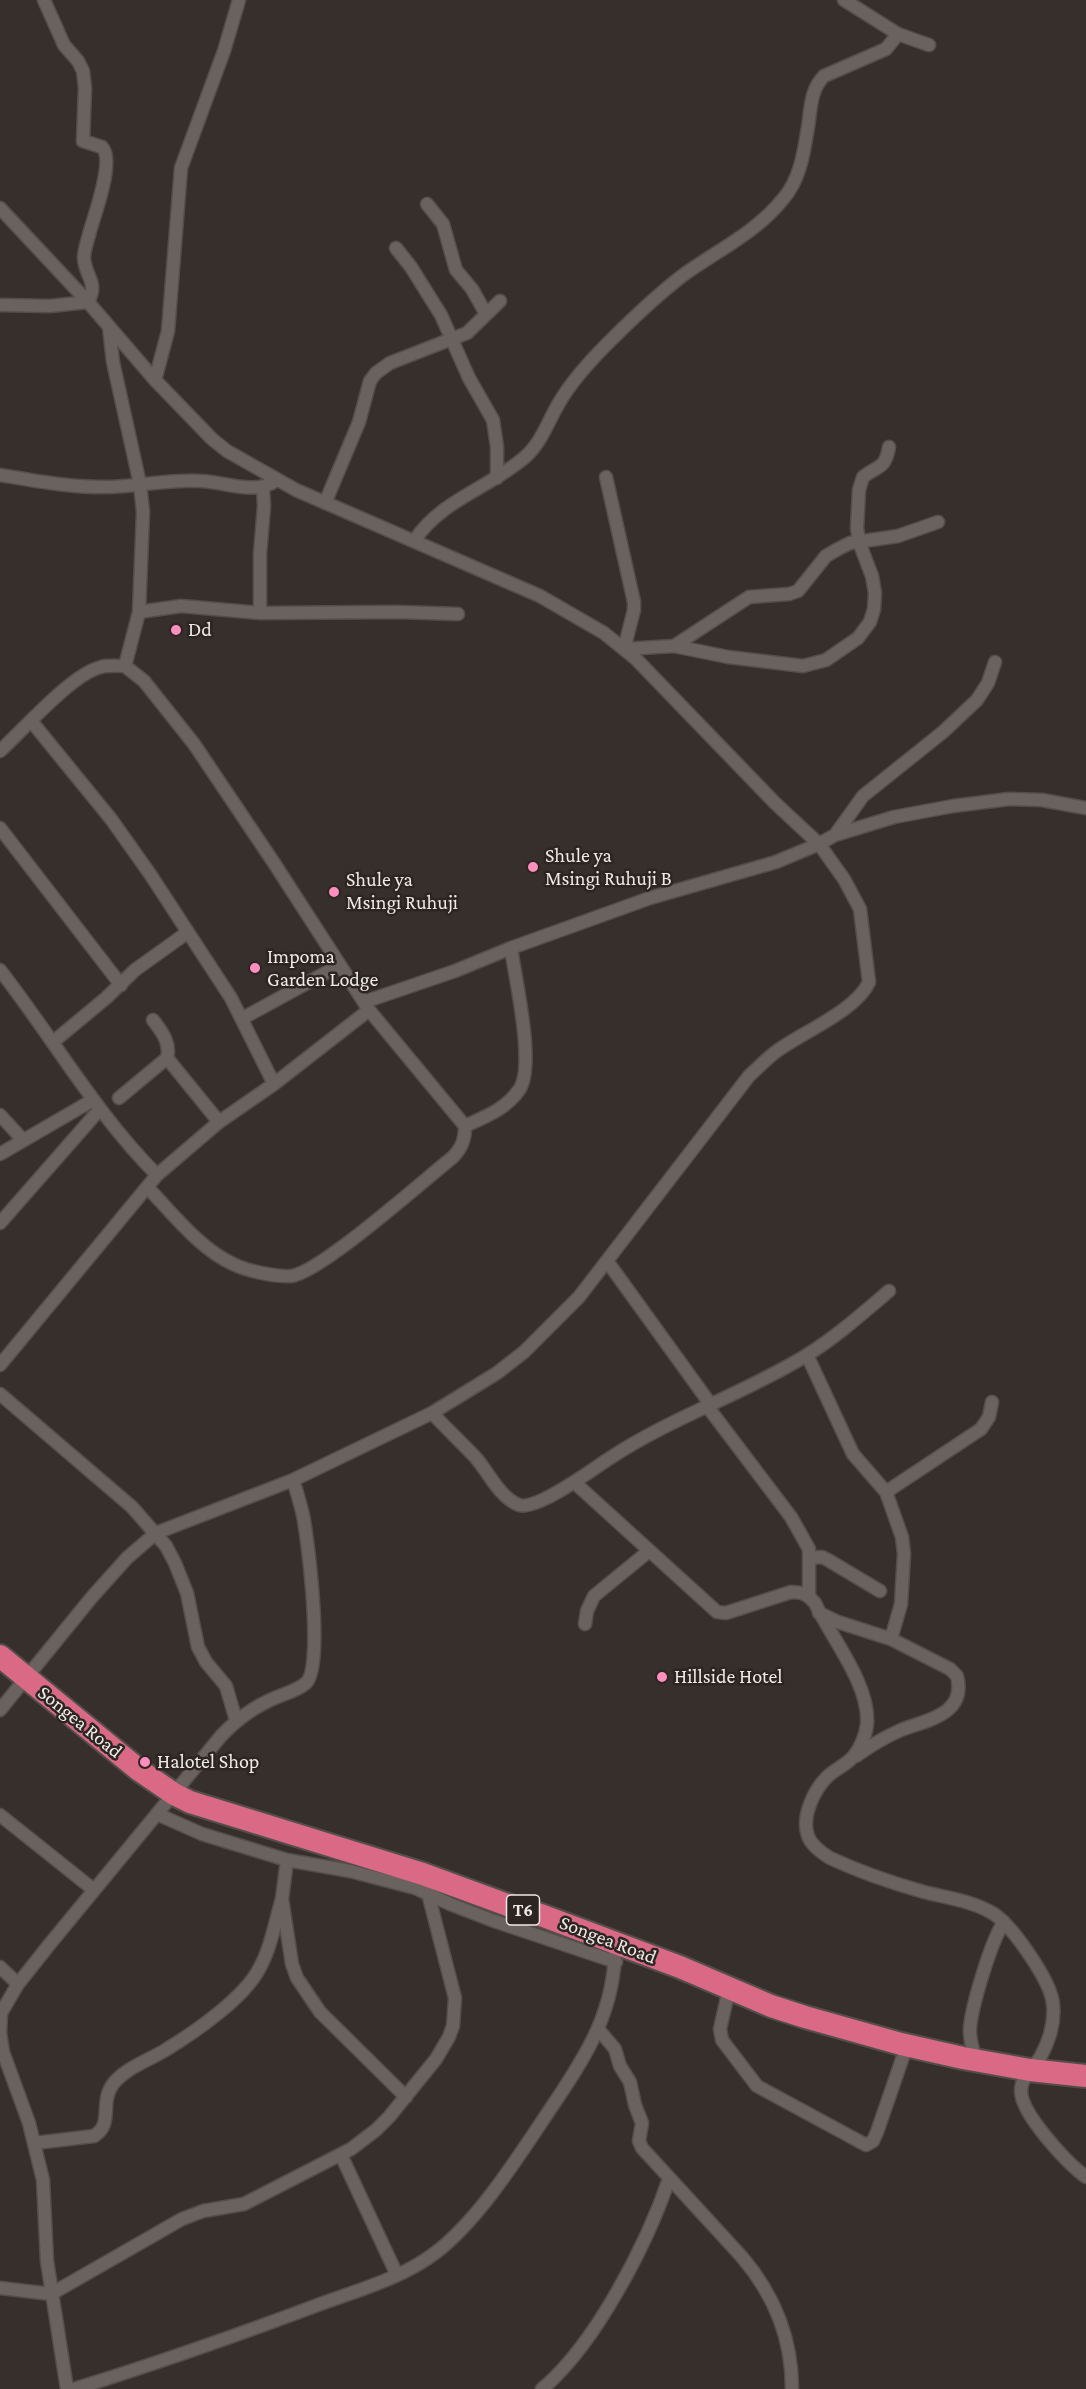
<!DOCTYPE html>
<html>
<head>
<meta charset="utf-8">
<style>
	body { margin:0 }
	canvas { display:block; background:#362f2c }
</style>
</head>
<body>
<canvas width="1086" height="2389"></canvas>
<script>
const ctx = document.querySelector('canvas').getContext('2d');
ctx.lineJoin = 'round';
function stroke(path, color, width, dash) {
  ctx.strokeStyle = color;
  ctx.lineWidth = width;
  ctx.lineCap = dash ? 'butt' : 'round';
  ctx.setLineDash(dash || []);
  ctx.stroke(path);
}
function write(font, color, halo, rows, align = 'center') {
  ctx.font = font + ' "Crimson Pro",serif';
  ctx.lineWidth = 5;
  ctx.setLineDash([]);
  ctx.textBaseline = 'middle';
  ctx.strokeStyle = halo;
  ctx.fillStyle = color;
  for (const [text, x, y, turn = 0] of rows) {
    ctx.save();
    ctx.translate(x, y);
    ctx.rotate((+turn || 0) * Math.PI / 180);
    ctx.textAlign = isNaN(turn) ? turn : align;
    if (halo) ctx.strokeText(text, 0, 0);
    ctx.fillText(text, 0, 0);
    ctx.restore();
  }
}
const street = new Path2D(`
	M844,0L898,34L929,45
	M427,204L443,224L456,270L472,289L486,314
	M0,208L88,302L155,380L212,439L227,451L296,490L540,596L604,633L636,659L775,803L819,844L844,879L860,909L869,982C857,1010 803,1032 777,1051C767,1058 758,1068 749,1076L579,1297L524,1352L497,1373L432,1413L293,1480L156,1533L127,1558L92,1597L0,1710
	M396,248L411,267L441,315L469,378L493,420L497,447V478
	M0,305L50,306L88,302C99,282 85,277 84,258C84,249 88,240 90,231C95,213 115,160 102,147L83,141L85,88L83,71L78,61L64,45L44,0
	M109,327L113,362L140,484L143,512L139,612L125,666
	M155,380L168,331L181,168L224,51L239,0
	M0,475C36,481 73,488 110,487C140,486 171,479 201,481C226,482 255,496 277,480
	M606,477L634,602V610L624,649L674,646L749,597L789,594L798,591L826,556L838,549L850,543L898,536L938,522
	M325,503L359,422L370,381L376,373L390,363L467,333L500,301
	M414,541C442,499 488,489 525,457C542,442 548,421 559,403C571,382 590,361 608,343C631,320 656,296 682,276C716,251 756,233 783,199C800,180 804,152 808,127C811,109 810,90 824,76L886,49L898,34
	M139,612L181,606L260,613L399,612L458,614
	M260,613V554L264,506L263,488
	M674,646L728,657L803,666L826,660L858,638L870,622L874,609L875,593L872,576L859,542L857,528L859,490L863,477C878,465 885,470 889,447
	M32,722L111,819L150,874L231,998L274,1084
	M0,751C23,730 73,673 101,667C108,665 117,666 125,666L144,681L194,744L274,863L369,1010L465,1126C465,1140 462,1147 453,1157C424,1180 320,1273 291,1276C276,1277 247,1271 233,1264C200,1249 173,1214 148,1188
	M0,828L121,985
	M835,835L863,796L943,732L977,700L988,683L995,662
	M0,970C53,1038 96,1114 157,1175
	M364,1002L455,971L511,948L650,898L776,862L819,844L835,835L894,817L953,806L1009,799L1042,800L1086,808
	M243,1018L340,965
	M153,1020C162,1032 171,1043 167,1058L219,1122
	M53,1042L106,998L135,970L188,932
	M119,1098L167,1058
	M0,1115L23,1140
	M465,1126C485,1117 506,1109 519,1090C536,1067 515,978 511,948
	M0,1154L93,1100
	M0,1223L100,1109
	M607,1261L711,1405
	M807,1355L853,1454L886,1492L902,1537L904,1554L901,1604L891,1639
	M0,1365L157,1175L219,1122L274,1084L369,1010
	M0,1394L132,1507L166,1546L175,1563L187,1593L198,1647L206,1662L226,1686L236,1720
	M707,1406L791,1517L809,1549V1596
	M432,1413C446,1428 462,1443 476,1458C489,1473 500,1498 519,1505C537,1511 593,1469 610,1458C672,1417 744,1394 807,1355C836,1337 863,1313 889,1291
	M575,1483L717,1612L726,1613L791,1592C802,1592 807,1594 815,1603C831,1638 870,1684 867,1724C866,1735 860,1749 853,1757C846,1765 835,1769 827,1777C814,1790 801,1817 808,1836C811,1845 822,1853 830,1858C860,1872 892,1883 924,1892C948,1898 973,1901 994,1914C1013,1927 1051,1981 1053,2004C1055,2022 1049,2041 1041,2056C1034,2068 1021,2076 1021,2091C1021,2114 1068,2164 1086,2177
	M886,1492L981,1429L989,1417L992,1402
	M809,1558L822,1557L828,1560L880,1591
	M819,1613L838,1622L891,1639L950,1669L957,1676C967,1715 926,1720 901,1730C885,1737 870,1746 856,1756
	M585,1624L587,1611L594,1596L649,1551
	M157,1814L202,1834L287,1860L350,1871L415,1888L450,1904L494,1921L616,1962
	M0,1815L94,1890
	M287,1860L282,1899L292,1964L297,1978L320,2012L406,2097
	M0,1967L18,1984
	M729,1989L720,2029L722,2040L757,2086L866,2145L873,2141L877,2132L907,2045
	M599,2030L615,2049L620,2066L630,2082L635,2105L642,2123L639,2141L642,2148L742,2257C775,2296 792,2338 792,2389
	M976,2060C973,2050 969,2039 970,2028C972,2005 991,1941 1004,1922
	M35,2143L94,2136C114,2124 99,2103 113,2084C125,2068 150,2060 167,2049C195,2032 244,1998 259,1969C271,1948 275,1922 282,1899
	M341,2155L397,2275
	M0,2288L51,2294L182,2219L203,2211L244,2204L351,2149L376,2130L389,2117L436,2059L449,2037L453,2026L455,1998L423,1874
	M67,2389L47,2261L43,2180L29,2123L3,2052L0,2033L1,2013L18,1984L49,1945L221,1736C237,1719 255,1706 277,1697C287,1693 298,1690 306,1683C324,1668 308,1541 303,1515C300,1503 297,1492 293,1480
	M74,2389C155,2364 235,2336 315,2306C355,2291 401,2279 435,2253C479,2220 520,2154 551,2108C587,2055 617,2008 615,1941
	M542,2389C595,2345 647,2244 669,2179`);
const highway = new Path2D(`
	M0,1656L139,1770L174,1794L190,1802L423,1874L513,1907L538,1914L680,1967L771,2006L805,2017L901,2044L963,2058L1030,2070L1086,2076`);
const markers = [
	[176,630,6,"#fe8ebd"],
	[533,867,6,"#fe8ebd"],
	[334,892,6,"#fe8ebd"],
	[255,968,6,"#fe8ebd"],
	[662,1677,6,"#fe8ebd"],
	[145,1762,6,"#fe8ebd"]
];
const shields = [
	[523,1910,33]
];
const shieldNames = [
	["T6",523,1910]
];
const poiNames = [
	["Dd",188,630],
	["Shule ya",545,856],
	["Msingi Ruhuji B",545,879],
	["Shule ya",346,880],
	["Msingi Ruhuji",346,903],
	["Impoma",267,957],
	["Garden Lodge",267,980],
	["Hillside Hotel",674,1677],
	["Halotel Shop",157,1762]
];
const streetNames = [
	["Songea Road",80,1722,39],
	["Songea Road",608,1940,21]
];
stroke(street, '#544e4b', 15);
stroke(highway, '#544e4b', 26);
stroke(street, '#6a625e', 12);
stroke(highway, '#da6985', 22);
for (const [x, y, r, color] of markers) {
  const dot = new Path2D();
  dot.arc(x, y, r, 0, 2 * Math.PI);
  ctx.fillStyle = color;
  ctx.fill(dot);
  stroke(dot, '#2c2522', 2);
}
for (const [x, y, w] of shields) {
  const box = new Path2D();
  box.roundRect(x - w / 2, y - 15, w, 30, 4.5);
  ctx.fillStyle = '#2c2522';
  ctx.fill(box);
  stroke(box, '#efeae8', 1.5);
}
write('bold 18px', '#efeae8', null, shieldNames);
write('20px', '#efeae8', '#2c2522', poiNames, 'left');
write('20px', '#efeae8', '#2c2522', streetNames);
</script>
</body>
</html>
